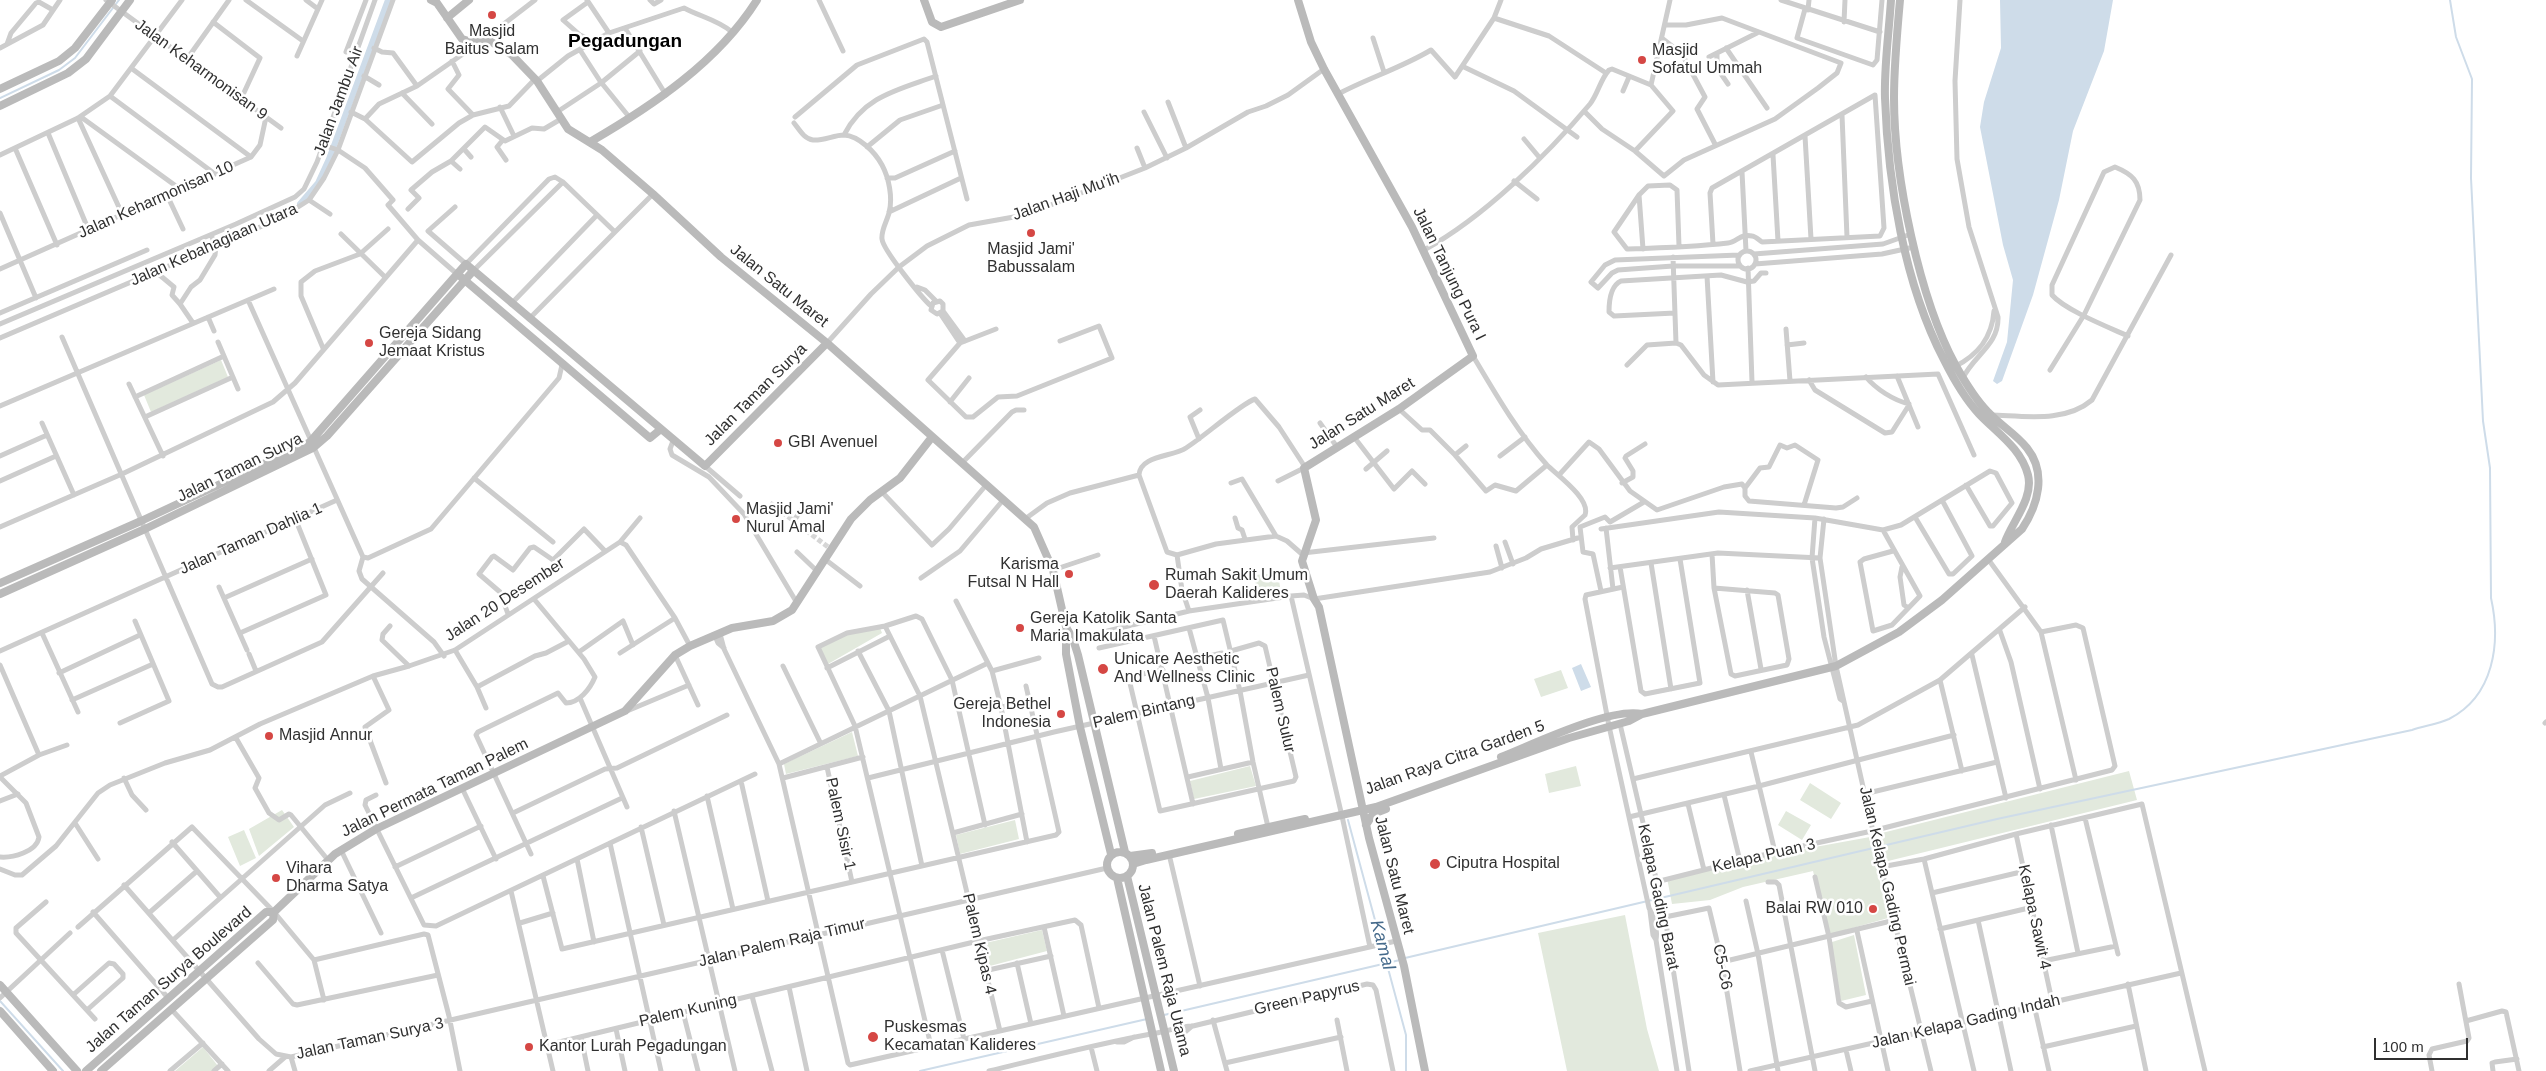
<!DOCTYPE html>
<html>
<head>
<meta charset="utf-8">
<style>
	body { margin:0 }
	#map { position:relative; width:2546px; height:1071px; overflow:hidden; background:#fff; font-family:Arial,sans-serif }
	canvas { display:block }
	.scale { position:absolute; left:2374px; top:1038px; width:94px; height:22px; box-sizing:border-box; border:2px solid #303030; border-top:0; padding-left:6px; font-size:15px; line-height:18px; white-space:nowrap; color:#303030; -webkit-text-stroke:4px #fff; paint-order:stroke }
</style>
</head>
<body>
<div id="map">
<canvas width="2546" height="1071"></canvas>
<div class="scale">100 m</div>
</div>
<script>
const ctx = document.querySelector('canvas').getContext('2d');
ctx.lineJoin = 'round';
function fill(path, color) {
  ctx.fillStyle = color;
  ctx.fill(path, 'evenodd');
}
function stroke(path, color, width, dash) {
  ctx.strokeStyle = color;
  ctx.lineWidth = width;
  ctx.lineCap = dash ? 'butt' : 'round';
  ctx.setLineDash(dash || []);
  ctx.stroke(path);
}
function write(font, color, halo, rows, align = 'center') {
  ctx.font = font + ' Arial,sans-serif';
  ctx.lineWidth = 5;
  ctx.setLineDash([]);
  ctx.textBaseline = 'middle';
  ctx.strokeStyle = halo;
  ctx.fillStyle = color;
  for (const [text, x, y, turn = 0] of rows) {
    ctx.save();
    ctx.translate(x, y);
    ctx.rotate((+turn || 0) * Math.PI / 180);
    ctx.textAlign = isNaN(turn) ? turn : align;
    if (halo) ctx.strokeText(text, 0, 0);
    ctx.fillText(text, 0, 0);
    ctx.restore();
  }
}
const green = new Path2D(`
	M221,360L228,377L151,412L144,395Z
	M1278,573L1280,587L1256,590L1255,575Z
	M880,628L882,633L828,664L819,648L851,633Z
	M1561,670L1568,688L1541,697L1534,679Z
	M852,732L858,756L786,774L784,764Z
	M1250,766L1256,786L1194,799L1190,781Z
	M1576,766L1581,786L1549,793L1545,774Z
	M2129,771L2137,800L1884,862L1878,834Z
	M1810,783L1841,803L1831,819L1800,800Z
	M282,810L294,827L259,856L249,829Z
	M1786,811L1811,825L1802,840L1778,825Z
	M1015,820L1019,839L960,854L956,835Z
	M244,830L256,858L240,866L228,837Z
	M1870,837L1888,918L1828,935L1813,871L1743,887L1710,900L1672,904L1667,878L1738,861Z
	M1625,915L1647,1029L1659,1071H1567L1538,933Z
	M1042,930L1047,951L986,967L981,944Z
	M1854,935L1866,995L1841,1001L1829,943Z
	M203,1047L218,1066L212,1071H175Z`);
const water = new Path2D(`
	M2000,0H2113L2104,51L2073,131L2059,200L2033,295L2002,381L1997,384L1993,381L2007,342L2013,280L2003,245L1980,127L1984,102L2001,48Z
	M1581,664L1591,687L1581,691L1572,668Z`);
const stream = new Path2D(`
	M0,98L59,70L75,58L119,0
	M1348,820L1406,1035V1071
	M1405,958L1997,819L2412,730C2424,726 2438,724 2449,719C2494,696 2501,643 2491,598L2490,468L2483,421L2471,178L2472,79L2456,37L2450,0
	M0,1001L63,1071
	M1164,1015L1400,960
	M920,1071L1147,1019`);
const canal = new Path2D(`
	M300,204L318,183L329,159L388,0`);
const streetTunnel = new Path2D(`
	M770,503L832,550`);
const street = new Path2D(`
	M106,0L281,128
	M246,0L303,41
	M306,0L318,9
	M587,0L609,33
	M650,0L654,4L661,0
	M819,0L843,51
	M1781,0L1880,32
	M1960,0L1955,81L1957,159L1969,227L1998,317C1999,345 1974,355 1963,378
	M588,2L563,20L580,35L593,41
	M1805,9L1797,38L1873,65L1877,60L1882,0
	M1808,10L1809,0
	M1494,18L1549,36L1606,73
	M213,22L260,58L241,99
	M1844,22L1845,0
	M625,28L666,95
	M1373,38L1384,72
	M1663,39L1682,54L1705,97L1697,109L1715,144
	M7,44L11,33L36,3L39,2L53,10
	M0,48L43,25L60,0
	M374,48L382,52L393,53L417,86
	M1726,48L1767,108
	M580,50L600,81L630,118
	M346,52L366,0
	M1717,54V68L1728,84
	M297,56L322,0
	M1709,57L1757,33
	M187,59L229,0
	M452,61L459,75L448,89L473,115
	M1464,67L1514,91L1577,137
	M131,68L251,157
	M364,76L379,85
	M537,81L568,56L609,33L684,8C701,17 718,20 732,32
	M1651,85L1670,0
	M1623,91L1629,77
	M402,93L432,124
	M1338,94C1368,78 1401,68 1431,50L1455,77L1494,18L1501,0
	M110,96L215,174
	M1168,102L1186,148
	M500,107L514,136
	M1584,111L1602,129L1635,151L1664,176L1684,160L1775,119L1818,88L1837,73L1841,63L1722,18L1686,25H1666
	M351,112L365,119L412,162L459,123L473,115L509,106L535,79
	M557,112L601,83L640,51
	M1144,112L1167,158
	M1842,115L1847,237
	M81,117L180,189
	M795,117L857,65L924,39L927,42L967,199
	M78,118L123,216
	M365,119L379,104L417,86L483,40L535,0
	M794,123C799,129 804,139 813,140C823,141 834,135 844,135C859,136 875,152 882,165C889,178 893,198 889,213C887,221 881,230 882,239C883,250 922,298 931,306
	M48,133L89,231
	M844,135C864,96 898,90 936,76
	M1805,136L1811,239
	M1524,139L1539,157
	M502,141L497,147L506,160
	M323,145L338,150L365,168L393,200L388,205L418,240L457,274
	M867,147L900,120L943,105
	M15,148L57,245
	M1137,148L1145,168
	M464,149L471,157
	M1635,151L1673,111L1651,85
	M0,155L78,118L110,96L182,0
	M1773,155L1778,241
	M451,161L460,169
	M1742,172L1746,251
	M887,178H895L955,151
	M1514,181L1537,199
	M167,195L183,229
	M1639,195L1614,232L1627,249C1660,248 1694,247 1728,243C1737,242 1741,233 1752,236C1755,236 1759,240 1762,242L1880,236L1884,228L1875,95L1712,188L1710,193L1713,244
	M309,200L330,214
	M455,207L428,231L466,264L549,179L555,177L563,182L615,232L653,194
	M408,209L419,198L411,190L432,172L451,161L485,127L505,141L532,128L544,129L561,119
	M889,212L961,178
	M0,213L36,298
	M341,234L385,277
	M1643,249L1639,195L1648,186L1670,185L1677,190L1679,246
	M1424,250C1483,218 1547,155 1590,104C1598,94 1600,80 1609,70L1612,69L1651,85
	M1738 260a9 9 0 1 1 18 0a9 9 0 1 1-18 0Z
	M360,254L388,229
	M1754,254L1883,244L1911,234
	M1739,255L1615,260L1605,265L1591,282L1598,288L1612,273L1618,270L1673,266H1740
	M1673,257L1676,343
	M1755,264L1882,254L1914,247
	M1748,268L1752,382
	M0,269L251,157L260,145L266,117
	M473,271L563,182
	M156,272L174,287L172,295L180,304
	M1707,276L1713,382
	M917,287L925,290L936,301
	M248,300L363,557
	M511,304L597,215
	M943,311L937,314L931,310L933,303L940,301L943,304V311L965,341
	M0,313L147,250
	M940,313L960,343
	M1675,313L1614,316L1609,312C1609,301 1610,286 1621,281L1721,275L1747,282L1754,281L1761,273H1766
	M208,317L214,331
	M529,319L615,232
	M193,323L180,304L191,287L200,280L215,255L216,246L211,235
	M0,324L236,224L295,197L304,189L317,162L375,0
	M996,329L960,343L928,380L966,417H973L998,397L1017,396L1112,358L1099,326L1060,341
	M1786,329L1790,381
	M62,337L212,684L218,687H222L322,642L383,573
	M0,338L267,224L284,216L309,200L324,178L338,150L393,0
	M218,342L238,389
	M827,343L871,294L899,267L927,246L969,225L1025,215L1145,168L1186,148L1248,112L1266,106L1288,95L1324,69
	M1787,345L1804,343
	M323,348L301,296V282L315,271L360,254
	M1473,356C1495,393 1518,433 1547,465C1557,475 1591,499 1585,515L1572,527L1573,540
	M1627,365L1647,345L1676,343L1681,345L1704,375L1718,385L1938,374L1974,455
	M1954,367C1978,355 1992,338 1994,311
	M2050,370L2084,315L2140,200C2140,181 2132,174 2115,167L2104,172L2052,285V295C2065,310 2108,327 2128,336
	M1897,376L1918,427
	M1866,377C1876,389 1893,400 1909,404
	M1809,380L1815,390L1885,433L1892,432L1909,405
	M129,384L163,456
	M135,397L224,356
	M950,402L969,378
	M0,406L274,289
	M1399,409L1422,430H1430L1455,455L1486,491L1495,485L1516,491L1547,465
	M1991,415C2025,416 2065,423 2092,400L2171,255
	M145,417L233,377
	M42,423L74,495
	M1320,423L1337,447
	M1354,437L1394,489L1412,471L1425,484
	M1199,439L1190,417L1200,410
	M673,441L670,449L672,455L709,477L744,514L797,603
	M1455,455L1466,446
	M0,456L47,435
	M1500,456L1525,437
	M962,463L1012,412L1016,410H1024
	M705,466L740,496
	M1366,469L1387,451
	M1559,475L1589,442L1599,449L1630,491L1657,510L1724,487L1742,484L1745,488
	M474,478L553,542
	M0,481L56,456
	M1278,481L1304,468
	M1231,483L1242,479L1276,536
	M1622,483L1633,477V471L1625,458L1626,456L1645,444
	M882,492L932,545L949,529L987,484
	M1804,505L1818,460L1795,445L1787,448L1780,445L1769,467L1760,468L1745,488V496L1749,501L1836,508L1843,507L1857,498
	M1915,517L1949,574H1953L1972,556L1942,500
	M1235,518L1238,528L1242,530L1245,539
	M1815,518L1812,558L1824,637L1840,699L1843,701
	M1025,519L1047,503L1070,493L1139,475
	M1824,519L1820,558L1836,666L1881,867L1931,1071
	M793,522L802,509
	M0,527L122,474L273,402L295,383L418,240
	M1606,528L1613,589
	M1601,529L1719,512L1815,518L1883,530L1901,525L1990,471L1996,473L2012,503L1993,526H1990L1966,485
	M1883,530L1920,596L1892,625L1873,631L1860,562L1864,559L1893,551
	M620,542L640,518
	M1505,542L1513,564
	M1496,546L1502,568
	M797,552L818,572
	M1303,553L1434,538
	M1712,554L1714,588L1731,674L1735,676L1787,665L1789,659L1778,595L1775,593L1714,588
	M1177,555L1182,590L1189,611
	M1303,555L1287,541L1276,536L1216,544L1177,555L1167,552L1139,475C1140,455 1173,457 1186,448C1202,438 1242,403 1255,399L1279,427L1305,467
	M363,557L368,558L431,529L559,378L562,365
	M363,557L359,571L362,579L434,642L444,656
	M1988,559L2041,632L2076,780
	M826,560L860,586
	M1651,563L1671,689
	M1620,567L1641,691L1645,694L1700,683L1680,559
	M1902,567L1900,577L1904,605L1907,607
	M1610,568L1718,553L1820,558
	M1053,570L1098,555
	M921,578L960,551L1004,499
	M219,587L247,650
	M1623,587L1586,595L1585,599L1609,726L1649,908C1654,917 1658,928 1656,940L1677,1071
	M1747,590L1761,669
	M1601,591L1593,554L1583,552L1580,527L1605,517L1610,522L1644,502
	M1291,596L1341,812
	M224,598L312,559
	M956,601L992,671L1001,707L1027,842
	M508,614L500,592L479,574L492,557L494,556L513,570L530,548L534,547L553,560L584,529L605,551
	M390,626L383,634L382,640L409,666
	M885,626L920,696L1000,1031
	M1189,628L1208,698L1221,769
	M2000,631L2011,662L2040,789
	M42,633L78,712
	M240,633L326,595L295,518
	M720,634L724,649L779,764L848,1063L850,1065L1396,941
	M715,636L718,643L724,648
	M1154,636L1193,804
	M1071,640L1189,611L1291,596L1304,595L1314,599L1490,572L1526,558L1541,549L1581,537
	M1099,648L1223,620L1240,691L1253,762L1268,827
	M455,650L477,687L486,708
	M0,651L337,500
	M858,651L889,711L922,866
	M579,652L623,621L633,645
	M620,653L675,618
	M249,654L256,671
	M675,655L698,705
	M1972,655L2006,798
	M1197,659L1222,653
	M0,665L39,755
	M783,666L820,742
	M827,668L890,636
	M1163,670L1132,676L1129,679L1160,811L1294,781L1296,777L1265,646L1259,643L1231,651
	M992,671L1039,658
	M59,673L140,635
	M373,676L389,710L365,727L386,783
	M1940,680L1962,771
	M477,687L535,656L546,653L569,641
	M580,698L627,807
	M72,700L153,664
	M1001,707L1030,702
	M627,711L689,685
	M120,723L169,701L135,621
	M2545,723L2546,722
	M1620,724L1665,917L1689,1071
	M236,738L259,778L255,788L269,813L279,820L289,814L291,815L328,860
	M1751,752L1775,852
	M779,764L988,663
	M827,767L852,882
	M0,776L39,755L67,745
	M0,777L26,803L39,837C37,852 12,858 0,857
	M1188,777L1253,762
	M124,778L132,795L146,810
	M783,778L863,757
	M868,778L1054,732L1309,675
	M1633,779L1858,725L1940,680L2025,607
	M741,781L768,901
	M462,788L496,859
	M1864,794L1997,762
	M376,795L366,800L365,805L424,925L436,926L755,774
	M1724,795L1740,861
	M707,796L733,909
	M0,801L18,794
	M1688,804L1704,870
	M674,811L735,1071
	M513,813L605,769L617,768L727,715
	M1342,816L1370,947
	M1629,817L1759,786L1954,735
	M2085,818L2118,954
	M75,823L98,859
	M2051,825L2078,953
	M641,827L664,925
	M953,833L1022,814
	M2016,834L2052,1001
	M172,842L220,897
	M610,843L661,1071
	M341,850L381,933
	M531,854L476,735L478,732L558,693L566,703C579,703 590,689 595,677L584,659L534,599
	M1169,854L1200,986
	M577,859L594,942
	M1924,859L1974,1071
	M395,867L481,826
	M1881,867L1924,859L2016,834L2142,804L2205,1071
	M0,869L15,875H22L56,846L98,793L110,785L165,763L210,750L260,724L373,676L409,666L455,650L620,542L626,545L675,618L690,646
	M543,876L562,949L1056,835L1059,832L1026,686
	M1815,877L1829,937L1839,1003L1846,1007L1872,1001
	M1656,882L1775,852L1872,831L2112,770L2115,766L2083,628L2076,625L2041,632
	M1768,882H1776L1779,885L1815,1071
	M124,885L259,1039L276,1054L291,1057L1107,868
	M511,891L553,1071
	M1932,893L2025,871
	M411,898L622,798
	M1746,901L1758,954L1778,1071
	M46,902L16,928V933L95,1019
	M1650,911L1653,935L1656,940
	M93,912L169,999
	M149,913L197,871
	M1665,917L1709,908L1722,962L1740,1071
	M1978,920L2011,1071
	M520,923L553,913
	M78,927L192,827L274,912L314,960L324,1000
	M1044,927L1064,1016
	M1940,929L2033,907
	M1857,931L1888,1071
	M173,940L325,805L350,793
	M942,950L964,1039
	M314,960L424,934L428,935L449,1016L460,1071
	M2043,961L2116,946
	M1722,962L1895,920
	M258,963L293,1004L297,1005L438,975
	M1017,963L1031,1024
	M984,971L1051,956
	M2128,984L2146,1071
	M789,987L807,1071
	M73,995L109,963L114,964L123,974V978L87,1010
	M752,996L772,1071
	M0,998L70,933
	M2034,1005L2049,1071
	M172,1010L228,1071
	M683,1012L698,1071
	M1213,1020L1227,1071
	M1337,1020L1347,1071
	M2466,1021L2502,1011L2506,1012L2519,1071
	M616,1029L625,1071
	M1174,1030L1185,1032L1192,1026
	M581,1037L588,1071
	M1117,1042H1124L1134,1037
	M547,1045L978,941L1075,920L1081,925L1099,1008
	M931,1046L855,726L818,647L847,633L885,626L916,616L922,619L952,680L985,825
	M1091,1047L1097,1071
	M2043,1047L2136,1026
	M1846,1050L1851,1071
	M291,1057L295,1071
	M1225,1063L1341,1037
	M170,1071L203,1043
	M214,1071L222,1064
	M269,1071L285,1057
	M989,1071C1043,1058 1097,1044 1151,1034C1165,1032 1179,1026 1193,1026L1367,984L1373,985L1376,990L1393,1071
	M1750,1071L2181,973
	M2432,1071L2429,1055L2432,1049L2467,1041L2469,1038L2459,984
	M2493,1071L2492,1063L2495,1062L2517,1059`);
const secondary = new Path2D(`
	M431,0L437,3L462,39L469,41H490L512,55L537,81L568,129L602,150L653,194L721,257L827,343L1034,527L1053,570L1066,627L1073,639L1078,655L1125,852
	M924,0L932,22L941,27L1020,0
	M1298,0L1311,42L1324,69L1412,227L1473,356L1399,409L1304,468L1316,520L1302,561L1314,599L1319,607L1369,838L1404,966L1425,1071
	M1891,0C1889,32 1884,66 1885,98C1888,184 1904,283 1944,360C1953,378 1965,399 1979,414C1997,433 2021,448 2028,475C2034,498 2012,522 2005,542
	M447,18L469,0
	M0,89L59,61L75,48L112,0
	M0,106L68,73L86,59L130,0
	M590,142C652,106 718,62 757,0
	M461,277L650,438L661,429
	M0,583L141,521L310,442L466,264L705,466L827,343
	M0,594L145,529L313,448L327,436L473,271
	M1066,627V654L1080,727L1111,854
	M1501,757C1534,744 1610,707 1642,714
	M1366,825L1373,814L1386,809
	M1238,834L1305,819
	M1107 865a13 13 0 1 1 26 0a13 13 0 1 1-26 0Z
	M1130,856L1152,853
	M1133,864L1146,860L1376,807L1569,738L1629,721L1642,714L1836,666L1899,632L1942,600L2022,529C2038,505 2047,473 2027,448C2016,434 2000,425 1988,412C1975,399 1965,382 1956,366C1919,298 1894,176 1894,98C1894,66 1897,33 1900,0
	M1127,876L1174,1071
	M1117,878L1161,1071
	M274,912L335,854L376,829L625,711L675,655L690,646L732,628L773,621L792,610L851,519L870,500L900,478L932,437
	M0,985L77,1071
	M0,1011L53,1071
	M86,1071L266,912H274
	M101,1071L273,920L274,912`);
const markers = [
	[492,15,5,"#d54744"],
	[1642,60,5,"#d54744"],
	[1031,233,5,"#d54744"],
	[369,343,5,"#d54744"],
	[778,443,5,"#d54744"],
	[736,519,5,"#d54744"],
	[1069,574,5,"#d54744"],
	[1154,585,6,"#d54744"],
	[1020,628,5,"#d54744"],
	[1103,669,6,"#d54744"],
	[1061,714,5,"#d54744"],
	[269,736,5,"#d54744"],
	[1435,864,6,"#d54744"],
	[276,878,5,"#d54744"],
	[1873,909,5,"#d54744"],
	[873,1037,6,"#d54744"],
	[529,1047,5,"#d54744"]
];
const poiNames = [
	["Masjid",492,32,"center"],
	["Baitus Salam",492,50,"center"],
	["Masjid",1652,51],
	["Sofatul Ummah",1652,69],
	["Masjid Jami'",1031,250,"center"],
	["Babussalam",1031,268,"center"],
	["Gereja Sidang",379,334],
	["Jemaat Kristus",379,352],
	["GBI Avenuel",788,443],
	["Masjid Jami'",746,510],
	["Nurul Amal",746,528],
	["Karisma",1059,565,"right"],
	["Futsal N Hall",1059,583,"right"],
	["Rumah Sakit Umum",1165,576],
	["Daerah Kalideres",1165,594],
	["Gereja Katolik Santa",1030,619],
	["Maria Imakulata",1030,637],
	["Unicare Aesthetic",1114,660],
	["And Wellness Clinic",1114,678],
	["Gereja Bethel",1051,705,"right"],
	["Indonesia",1051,723,"right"],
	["Masjid Annur",279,736],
	["Ciputra Hospital",1446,864],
	["Vihara",286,869],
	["Dharma Satya",286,887],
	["Balai RW 010",1863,909,"right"],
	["Puskesmas",884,1028],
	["Kecamatan Kalideres",884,1046],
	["Kantor Lurah Pegadungan",539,1047]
];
const streetNames = [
	["Jalan Keharmonisan 9",201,70,36],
	["Jalan Jambu Air",339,101,-70],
	["Jalan Haji Mu'ih",1066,197,-20],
	["Jalan Keharmonisan 10",156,200,-24],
	["Jalan Kebahagiaan Utara",214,245,-24],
	["Jalan Tanjung Pura I",1449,274,64],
	["Jalan Satu Maret",779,286,39],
	["Jalan Taman Surya",756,395,-45],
	["Jalan Satu Maret",1362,414,-32],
	["Jalan Taman Surya",240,468,-26],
	["Jalan Taman Dahlia 1",251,539,-24],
	["Jalan 20 Desember",505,600,-33],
	["Palem Sulur",1280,710,77],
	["Palem Bintang",1144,712,-13],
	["Jalan Raya Citra Garden 5",1455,758,-20],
	["Jalan Permata Taman Palem",435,788,-26],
	["Palem Sisir 1",840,824,78],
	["Kelapa Puan 3",1764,856,-13],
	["Jalan Satu Maret",1394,875,76],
	["Jalan Kelapa Gading Permai",1887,886,77],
	["Kelapa Gading Barat",1658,897,78],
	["Kelapa Sawit 4",2034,917,78],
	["Jalan Palem Raja Timur",782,943,-13],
	["Palem Kipas 4",979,944,77],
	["C5-C6",1722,967,79],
	["Jalan Palem Raja Utama",1164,970,76],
	["Jalan Taman Surya Boulevard",169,980,-41],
	["Green Papyrus",1307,998,-13],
	["Palem Kuning",688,1011,-13],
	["Jalan Kelapa Gading Indah",1966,1022,-13],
	["Jalan Taman Surya 3",370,1039,-12]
];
const waterNames = [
	["Kamal",1382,945,75]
];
const quarterNames = [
	["Pegadungan",625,42]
];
fill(green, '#e2e9dd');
fill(water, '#cedce9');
stroke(stream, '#cedce9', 2);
stroke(canal, '#cedce9', 6);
stroke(streetTunnel, '#d6d6d6', 5, [5, 2.5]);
stroke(street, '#cdcdcd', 5);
stroke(secondary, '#bababa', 8);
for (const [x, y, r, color] of markers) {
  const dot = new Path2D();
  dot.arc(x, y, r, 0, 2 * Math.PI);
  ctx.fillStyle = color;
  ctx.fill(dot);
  stroke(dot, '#fff', 2);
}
write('16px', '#303030', '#fff', poiNames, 'left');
write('16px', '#303030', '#fff', streetNames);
write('italic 18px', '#456a8b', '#fff', waterNames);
write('bold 19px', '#000', '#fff', quarterNames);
</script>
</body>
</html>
